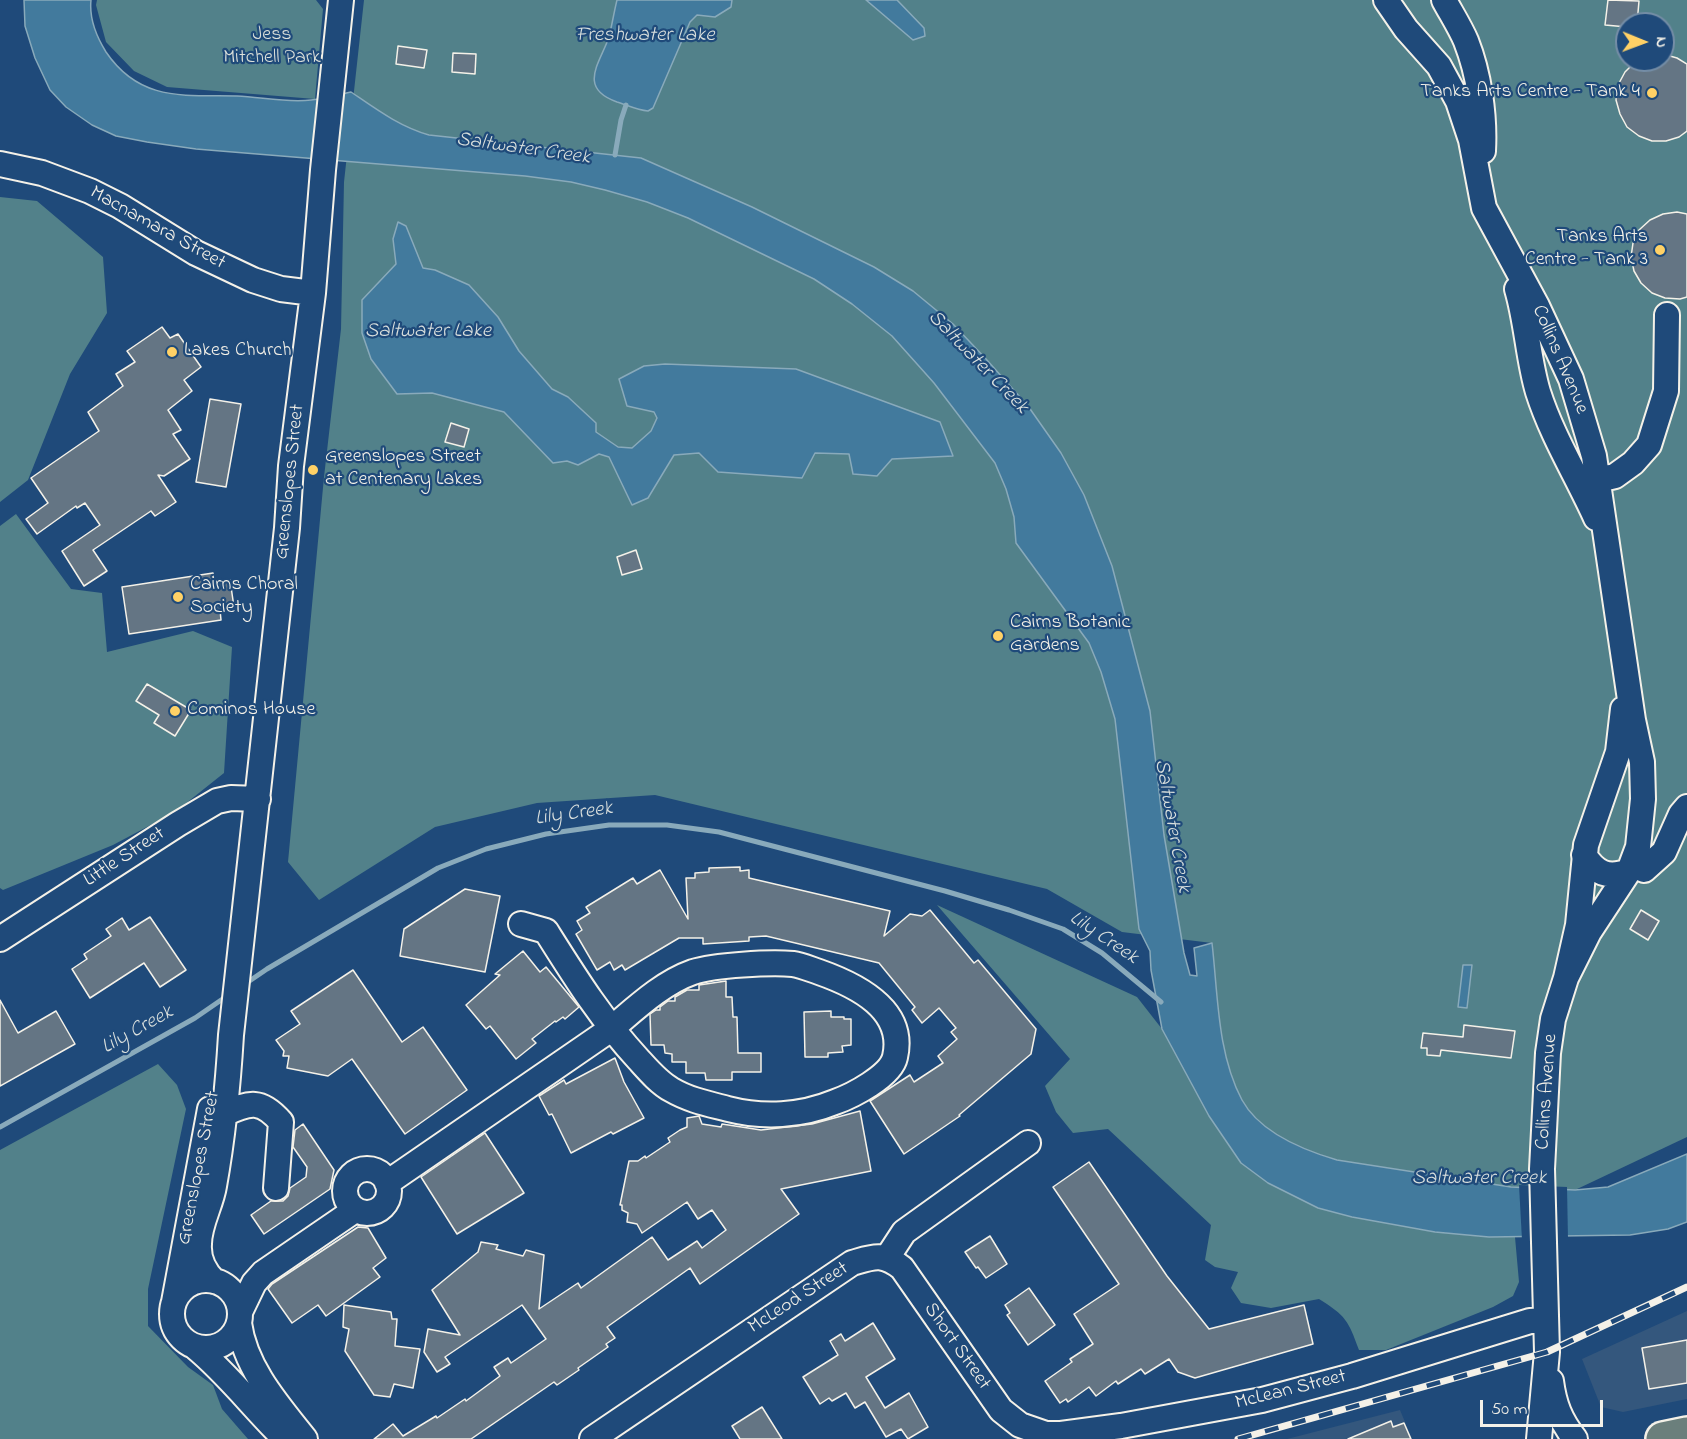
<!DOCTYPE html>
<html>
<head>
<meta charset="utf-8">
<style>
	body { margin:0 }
	#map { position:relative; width:1687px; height:1439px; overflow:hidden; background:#1f4a7a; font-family:"Indie Flower",sans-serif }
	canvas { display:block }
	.north { position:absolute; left:1615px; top:12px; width:60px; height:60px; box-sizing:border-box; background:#1f4a7a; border:2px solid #748da6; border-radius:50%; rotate:91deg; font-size:16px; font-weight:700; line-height:24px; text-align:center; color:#f4f1e8 }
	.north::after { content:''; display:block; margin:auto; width:21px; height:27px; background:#ffd166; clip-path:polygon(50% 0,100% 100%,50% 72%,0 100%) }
	.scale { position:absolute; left:1480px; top:1400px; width:123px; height:27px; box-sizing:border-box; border:3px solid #f4f1e8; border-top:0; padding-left:8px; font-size:18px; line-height:21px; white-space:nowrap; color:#f4f1e8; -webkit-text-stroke:4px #1f4a7a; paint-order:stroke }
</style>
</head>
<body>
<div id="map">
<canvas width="1687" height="1439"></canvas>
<div class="north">N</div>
<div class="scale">50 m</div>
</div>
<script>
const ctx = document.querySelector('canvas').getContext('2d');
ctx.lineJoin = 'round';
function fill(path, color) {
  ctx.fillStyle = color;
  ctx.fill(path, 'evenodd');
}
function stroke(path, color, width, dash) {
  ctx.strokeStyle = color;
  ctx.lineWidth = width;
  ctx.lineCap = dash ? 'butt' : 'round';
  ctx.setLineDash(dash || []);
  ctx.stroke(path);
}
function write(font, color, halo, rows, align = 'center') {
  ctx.font = font + ' "Indie Flower",sans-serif';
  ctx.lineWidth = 4.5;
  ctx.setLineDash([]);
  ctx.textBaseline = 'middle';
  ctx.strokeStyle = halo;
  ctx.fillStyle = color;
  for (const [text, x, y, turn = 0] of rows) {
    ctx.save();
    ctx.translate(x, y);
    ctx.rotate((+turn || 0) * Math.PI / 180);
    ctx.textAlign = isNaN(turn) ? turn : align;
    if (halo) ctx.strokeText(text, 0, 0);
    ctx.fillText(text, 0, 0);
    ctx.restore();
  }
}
const built = new Path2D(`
	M1687,1311V1399L1623,1412L1601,1407L1582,1359Z
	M1400,1410L1412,1439H1287Z`);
const green = new Path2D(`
	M97,0H316L323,9L315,99L167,87L134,71L106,42L96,5Z
	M364,0H1687V1137L1575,1190L1511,1187L1337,1160C1303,1150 1260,1133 1242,1100C1217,1053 1217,994 1212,943L1122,932L1047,889L655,795L537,803L435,827L319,900L288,862L324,477L341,329L344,182ZM1627,24H1663V60H1627Z
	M0,197L37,201L103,257L107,313L70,374L28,480L0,502Z
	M16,514L71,589L102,593L107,652L193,631L232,647L224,773L175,812L113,845L3,890L0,888V526Z
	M937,905L1137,997L1162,1029L1209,1116L1241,1163L1268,1183L1318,1208L1352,1217L1435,1232L1489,1237H1515L1519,1282L1513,1296L1493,1307L1386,1350H1359C1348,1320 1346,1316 1319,1299L1271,1308L1241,1303L1231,1288L1238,1272L1215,1267L1205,1260L1211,1225L1108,1129L1073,1133L1056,1112L1045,1086L1070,1059Z
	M158,1064L177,1085L186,1109L148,1289V1326L188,1367L213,1385L222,1409L248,1439H0V1150Z`);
const water = new Path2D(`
	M24,0H91C89,19 96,36 106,52C140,102 184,95 237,96C261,97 287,103 311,100C324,99 338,95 351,92C376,109 400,127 429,135L641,158L752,207L874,267L913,291L953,324L986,359L1028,406L1061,453L1084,495L1112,566L1150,711L1164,835L1184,953L1190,975L1197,976L1194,948L1212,943C1218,994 1217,1053 1242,1100C1260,1133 1303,1150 1337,1160L1511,1187L1575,1190L1608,1187L1687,1154V1222L1668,1229L1630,1235L1489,1237L1435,1232L1352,1217L1318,1208L1268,1183L1241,1163L1209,1116L1162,1029L1151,970L1150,951L1139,929L1115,719L1101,672L1089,643L1016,543L1014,517L1006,489L995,463L934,383L892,336L852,304L814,279L688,218L647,202L605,190L571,182L525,176L196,149L147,142L116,136L92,125L66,107L50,90L35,58L25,26Z
	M617,0H732L731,7L715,17L697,15L690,22L653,108L648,111C637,110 627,105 617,102C577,88 600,63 609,37C612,25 614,12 617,0Z
	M866,0H897L924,28L925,36L913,40Z
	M398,222L406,226L423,268L435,270L469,285L498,317L519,351L552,389L568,397L596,423V432L618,447L632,448L651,431L657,418L654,412L627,406L619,379L644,366L665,364L796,369L940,422L953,456L892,459L877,476L853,474L849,454L815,453L802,478L718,472L699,453L674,455L648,498L632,505L609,457L599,454L578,465L567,461L553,463L504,412L432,393L397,394L371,359L362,333V300L396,264L393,239Z
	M1463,965H1472L1467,1008L1458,1007Z`);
const pier = new Path2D(`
	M1519,1185L1567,1187L1568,1240H1522Z`);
const stream = new Path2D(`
	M615,155L621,120L626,105
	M245,984L267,969L438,868L486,849L546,834L609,825H667L719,832L945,891L1009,910L1063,929L1102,953L1161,1002
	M0,1127L195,1018L227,996`);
const building = new Path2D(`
	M1608,0L1639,1L1637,24H1627V27L1605,25Z
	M398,46L427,50L424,68L396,64Z
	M453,53L476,54L475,74L452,72Z
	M1663,54L1677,58L1687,64V131L1679,137L1666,141H1652L1639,136L1627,127L1620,114L1616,100L1618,85L1625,72L1635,62L1639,60H1663Z
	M1677,212L1687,214V297L1680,299L1665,298L1652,293L1641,283L1634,271L1631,257L1633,243L1639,230L1650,220L1663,214Z
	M162,327L170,338L178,334L201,367L184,380L192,391L168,410L181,430L173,434L190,459L164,476L158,475L176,502L155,516L151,511L93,550L107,571L84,586L62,551L100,525L85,503L77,508L76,506L37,534L26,519L48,503L31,478L99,431L88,412L123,386L116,374L135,362L127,351Z
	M210,399L241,404L226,487L196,482Z
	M451,423L469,429L464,447L445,442Z
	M636,550L642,569L622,575L617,557Z
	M213,573L214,583L230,580L234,607L220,610L221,620L129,634L122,587Z
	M147,684L191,710L175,736L154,723L159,715L136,701Z
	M740,867V871L749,870V878L890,911L884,936L910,914L922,916L930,910L974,963L978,960L1036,1029L1031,1054L959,1115L960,1116L904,1154L870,1101L910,1075L914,1082L943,1063L938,1056L957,1039L951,1032L956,1028L939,1008L922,1023L912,1010L915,1007L879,963L766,936L749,937V941L703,944V938H679L625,970L622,965L614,970L610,962L597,970L576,934L582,930L577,921L590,913L586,907L633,878L637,884L660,870L688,919L686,878H695V873L709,872V868Z
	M465,889L500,896L485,972L400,956L404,929Z
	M1641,910L1659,921L1648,940L1630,929Z
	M150,917L186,970L160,987L144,963L90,998L72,969L87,959L84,954L111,936L106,929L122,918L129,930Z
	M523,951L540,972L546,967L579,1007L565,1019L563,1017L556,1022L555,1021L532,1039L536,1043L516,1059L490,1026L486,1029L466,1005L500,975L495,974Z
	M353,970L402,1042L423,1027L467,1090L405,1134L352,1059L328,1076L287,1068L289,1056H283L284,1051L276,1040L300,1024L291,1011Z
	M726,981V997H732L733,1017H737L738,1053H761V1072H732V1080H706L705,1073H686V1062H672V1054L665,1053L664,1045H651L650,1014L656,1010H660V1007L668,1001H675V997L687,990H699V985Z
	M0,1000L18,1033L56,1011L75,1044L0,1086Z
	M831,1011V1017H844V1019H851V1045L842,1046L843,1052L828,1053V1057H805L804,1012Z
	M1464,1025L1515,1031L1511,1058L1441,1050L1440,1056L1427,1055V1048H1421L1423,1033L1463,1037Z
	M615,1058L624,1082L644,1118L613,1134L611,1132L571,1153L552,1114L549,1115L539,1096L564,1080L566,1084Z
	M860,1111L871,1171L781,1189L799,1214L700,1284L690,1268L607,1327L615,1338L606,1344L608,1347L578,1368L579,1370L557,1385L554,1382L471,1439H374L393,1424L403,1436L436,1416L437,1418L465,1399L466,1401L500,1376L494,1367L508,1358L511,1363L546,1339L522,1305L445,1357L450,1364L437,1372L424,1352L428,1329L460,1335L432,1290L478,1252L481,1242L498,1245L496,1249L523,1256L526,1250L544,1255L539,1309L578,1283L581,1288L652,1237L668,1260L697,1241L702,1248L726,1230L712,1210L698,1219L687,1202L642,1233L637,1224L627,1222L628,1213L622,1210V1205H620L629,1161H638L645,1156L646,1158L670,1142L668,1138L680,1130L687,1127V1118L699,1116L702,1124L721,1127L722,1124L761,1130L812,1124Z
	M303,1124L334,1170L330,1189L264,1234L251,1215L271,1201H283L288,1196L290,1188L306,1177L307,1167L293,1147L295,1130Z
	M485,1133L524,1193L457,1234L421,1177Z
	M1089,1162L1167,1276L1209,1329L1304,1305L1313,1344L1195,1378L1178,1372L1169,1359L1145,1374L1141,1369L1118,1384L1116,1381L1096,1396L1089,1387L1068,1402L1066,1399L1060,1403L1045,1381L1072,1362L1070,1359L1093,1344L1074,1314L1119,1284L1053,1187Z
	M358,1227L368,1228L386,1258L373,1268L380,1277L326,1316L318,1305L292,1323L268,1289L272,1284Z
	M990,1236L1007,1264L986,1278L978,1267L976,1268L965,1252Z
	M1029,1288L1055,1325L1028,1345L1007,1315L1010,1313L1005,1305Z
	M344,1305L391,1312L392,1319H397L395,1346L420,1349L413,1388L394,1384L390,1397L374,1395L345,1351L349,1329L343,1327Z
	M873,1323L895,1359L866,1377L885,1408L909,1393L928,1427L908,1439L901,1429L886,1437L865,1402L855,1408L846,1393L832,1401L829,1398L820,1404L803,1377L838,1355L830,1341L841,1334L845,1341Z
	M1687,1340V1383L1649,1389L1642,1348Z
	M762,1407L782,1439H740L732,1426Z
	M1391,1421L1393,1427L1404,1423L1411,1439H1348Z`);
const minor = new Path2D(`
	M1386,0L1406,29L1439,66L1458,101L1471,140L1484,208L1537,306L1571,379L1594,456L1633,720L1642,762L1643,799L1638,847L1629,871L1589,932L1566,978
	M1444,0C1451,13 1460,27 1466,41C1479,74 1485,115 1483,151
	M0,164L42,173L90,191L120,206L196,253L253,280L281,289L313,293
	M1517,289C1527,323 1528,359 1538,392C1552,436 1577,476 1596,518
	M1598,480L1615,476L1633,463L1649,445L1666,391L1667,315
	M1584,855C1596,873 1607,879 1629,871
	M1644,870L1664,852L1681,814L1687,807
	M0,939L178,824L217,801L231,798L258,799
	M218,1127L224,1114C250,1102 261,1099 281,1122L276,1188
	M345 1191a22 22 0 1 1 44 0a22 22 0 1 1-44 0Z
	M387,1183L611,1029C636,1008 662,983 693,972C715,965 770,962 793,964C801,965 810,969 819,972C856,985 906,1009 895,1057C891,1076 852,1096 835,1102C801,1116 763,1118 728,1109C709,1104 689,1100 672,1090C659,1083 648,1070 639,1060C601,1019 575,977 546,931L521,924
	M887,1258L904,1232L1028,1143
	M172 1314a34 34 0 1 1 68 0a34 34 0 1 1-68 0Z
	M214,1281C204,1271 198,1258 199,1244C199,1224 211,1205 214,1186C223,1136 228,1085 231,1035L287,528L291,466L313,293L323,170L341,0
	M174,1302L210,1109
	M240,1312L254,1283L263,1273L355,1210
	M239,1323C245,1368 278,1405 305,1439
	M195,1347C228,1374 254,1409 285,1439
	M1551,1381C1554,1404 1560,1420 1575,1439
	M592,1439L852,1263C873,1257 882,1252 902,1268L1001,1410L1020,1425L1046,1434H1061L1121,1426L1262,1400L1352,1376L1504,1329L1530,1321L1546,1320
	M1539,1439L1547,1352L1542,1169L1548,1053L1553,1019L1566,978L1578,925L1586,845L1618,752L1623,709`);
const highway = new Path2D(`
	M1663,1439L1687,1434`);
const rail = new Path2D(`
	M1238,1439L1547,1352L1687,1287`);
const markers = [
	[1652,93,6,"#ffd166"],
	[1660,250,6,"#ffd166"],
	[172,352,6,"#ffd166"],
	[313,470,6,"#ffd166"],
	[178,597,6,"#ffd166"],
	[998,636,6,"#ffd166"],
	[175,711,6,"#ffd166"]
];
const parkNames = [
	["Jess",272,36],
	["Mitchell Park",272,59]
];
const poiNames = [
	["Tanks Arts Centre - Tank 4",1640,93,"right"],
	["Tanks Arts",1648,238,"right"],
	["Centre - Tank 3",1648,261,"right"],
	["Lakes Church",184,352],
	["Greenslopes Street",325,458],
	["at Centenary Lakes",325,481],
	["Cairns Choral",190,586],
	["Society",190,609],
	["Cairns Botanic",1010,624],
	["Gardens",1010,647],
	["Cominos House",187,711]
];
const streetNames = [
	["Macnamara Street",157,229,29],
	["Collins Avenue",1559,360,67],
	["Greenslopes Street",291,482,-84],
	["Little Street",125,858,-33],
	["Collins Avenue",1548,1092,-86],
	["Greenslopes Street",200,1168,-79],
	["McLeod Street",799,1299,-33],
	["Short Street",956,1347,55],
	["McLean Street",1291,1391,-14]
];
const waterNames = [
	["Freshwater Lake",645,37],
	["Saltwater Creek",523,150,8],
	["Saltwater Lake",428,333],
	["Saltwater Creek",977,363,46],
	["Lily Creek",574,815,-8],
	["Saltwater Creek",1171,826,80],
	["Lily Creek",1103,939,34],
	["Lily Creek",138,1031,-29],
	["Saltwater Creek",1479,1180]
];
fill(built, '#34577d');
fill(green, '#52818a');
fill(water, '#427a9d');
stroke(water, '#89aabb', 1.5);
fill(pier, '#1f4a7a');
stroke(stream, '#89aabb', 5);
fill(building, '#647584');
stroke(building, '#f4f1e8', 1.5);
stroke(minor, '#f4f1e8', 28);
stroke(highway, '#f4f1e8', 38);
stroke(minor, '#1f4a7a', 24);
stroke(highway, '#6b7f7c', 33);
stroke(rail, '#f4f1e8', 7);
stroke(rail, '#1f4a7a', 4.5, [14]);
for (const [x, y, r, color] of markers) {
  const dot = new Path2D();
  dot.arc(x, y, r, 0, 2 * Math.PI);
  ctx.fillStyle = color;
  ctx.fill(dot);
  stroke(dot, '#1f4a7a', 2);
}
write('20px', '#dce0da', '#1f4a7a', parkNames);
write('20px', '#f4f1e8', '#1f4a7a', poiNames, 'left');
write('20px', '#f4f1e8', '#1f4a7a', streetNames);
write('italic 21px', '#d9dfdd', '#1f4a7a', waterNames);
</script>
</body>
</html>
